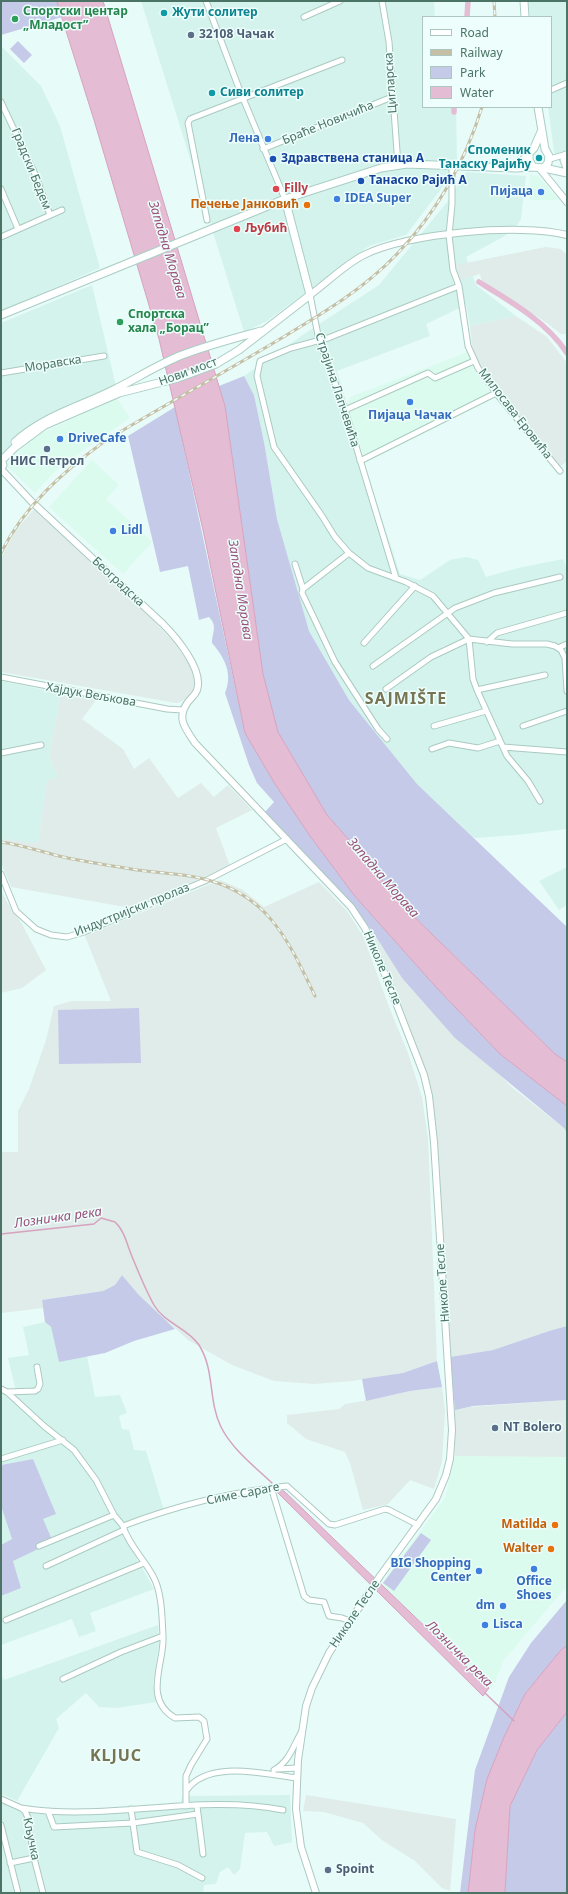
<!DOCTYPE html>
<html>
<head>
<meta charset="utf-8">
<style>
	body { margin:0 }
	#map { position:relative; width:568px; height:1894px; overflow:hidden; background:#e7fbf9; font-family:"Noto Sans",sans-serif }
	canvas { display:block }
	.frame { position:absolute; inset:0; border:2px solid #4c7466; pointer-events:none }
	.legend { position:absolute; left:422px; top:16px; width:130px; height:92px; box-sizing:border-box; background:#edfefc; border:1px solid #adc7c0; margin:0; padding:5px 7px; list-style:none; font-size:12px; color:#4c7466 }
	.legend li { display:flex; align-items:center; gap:8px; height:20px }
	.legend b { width:20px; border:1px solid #adc7c0 }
</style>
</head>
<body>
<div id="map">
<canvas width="568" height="1894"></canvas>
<div class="frame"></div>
<ul class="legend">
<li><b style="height:5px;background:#fff"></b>Road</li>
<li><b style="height:5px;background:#c5bfa5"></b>Railway</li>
<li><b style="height:11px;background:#c5cae9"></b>Park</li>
<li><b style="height:11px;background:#e4bcd3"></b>Water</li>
</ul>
</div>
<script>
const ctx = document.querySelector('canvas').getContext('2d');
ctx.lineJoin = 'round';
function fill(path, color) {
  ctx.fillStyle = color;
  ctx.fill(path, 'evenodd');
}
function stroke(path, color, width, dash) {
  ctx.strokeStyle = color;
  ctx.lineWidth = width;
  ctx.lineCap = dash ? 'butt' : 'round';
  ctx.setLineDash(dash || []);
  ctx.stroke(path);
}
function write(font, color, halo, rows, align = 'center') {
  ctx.font = font + ' "Noto Sans",sans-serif';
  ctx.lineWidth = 3;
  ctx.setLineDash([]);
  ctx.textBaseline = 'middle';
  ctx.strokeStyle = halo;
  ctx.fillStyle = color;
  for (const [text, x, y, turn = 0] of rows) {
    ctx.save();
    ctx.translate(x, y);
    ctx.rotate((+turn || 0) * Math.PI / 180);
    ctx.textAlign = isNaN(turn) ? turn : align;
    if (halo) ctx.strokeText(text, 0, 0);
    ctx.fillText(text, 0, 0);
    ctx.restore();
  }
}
const residential = new Path2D(`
	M141,1H434L435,17H423V107H456L457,159L445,184L406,235L369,246L267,321L244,332Z
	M528,1H567V167L555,158L548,107H551V17H530Z
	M1,46L41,86L60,126L100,268L1,311Z
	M466,172L526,176L521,219L516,227L503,237L466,257L476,285L516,316L470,326L466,305L426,324L430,336L337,371L365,467L400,574L420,580L450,560L466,557L478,560L486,577L518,568L563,559L567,568V829L517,835L474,838L417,784L349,700L308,629L277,519L264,442L254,395L244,376L307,332L379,285L448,201Z
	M92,285L116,386L42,421L1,456V323Z
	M1,681L61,693L49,755L58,777L47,782L38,844L1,839Z
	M567,867V905L559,910L539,881Z
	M45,1322L51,1327L59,1361L87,1356L95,1397L120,1395L127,1413L119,1416L122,1429L129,1430L134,1450L146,1451L164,1510L124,1523L120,1528L154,1589L90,1613L96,1631L79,1637L72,1619L1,1645V1596L21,1588L13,1561L42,1519L55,1514L33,1459L1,1465V1391H16L8,1358L29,1355L23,1327Z
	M1,1506L12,1539L1,1545Z
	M158,1625L159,1643L153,1683L157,1702L116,1708L99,1707L86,1693L56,1719L59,1728L17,1801L1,1794V1674L4,1680Z
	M290,1795L292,1842L274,1846L267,1832L245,1833L240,1869L234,1875L228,1867L220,1872L216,1884L204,1885L203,1893H1V1803L31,1813L60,1815L180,1807L182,1796Z`);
const commercial = new Path2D(`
	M530,174L538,176L559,200H530Z
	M468,352L474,370L490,394L363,456L346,407L350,397Z
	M117,398L130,418L59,467L35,493L8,467L9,459L40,434Z
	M92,460L119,485L106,499L152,542L123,574L49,507Z
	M455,1456L567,1457V1586L504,1660L492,1689L381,1585L445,1498Z`);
const industrial = new Path2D(`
	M546,247L561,249L567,255V334H561L547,323L482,281L480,274L460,280L456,265Z
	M516,316L547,337L567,363V462L560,466L499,393L477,364L472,345L470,326Z
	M34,509L131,598L173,641L189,664L193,672L195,683L193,690L189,696L181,702L176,703L1,672V558L15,532Z
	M61,693L97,699L82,719L123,749L134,769L149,758L178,798L201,783L214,797L228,785L252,810L216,828L230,866L131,908L11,887L1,863V839L38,843L47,781L58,777L49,755Z
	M220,880L243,890L264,907L319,882L347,911L363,936L391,1012L408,1053L422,1097L428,1139L437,1361L403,1373L352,1381L314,1384L274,1381L232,1365L188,1340L138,1294L122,1275L115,1285L103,1291L42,1300L43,1308L1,1313V1152H18V1111L29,1089L46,1040L54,1006L72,1001H111L85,936Z
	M1,890L7,902L22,924L46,970L22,988L1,993Z
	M373,932L402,978L514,1089L564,1128L567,1133V1326L549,1331L493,1350L450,1357L438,1149L432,1092L418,1049L389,973L373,941Z
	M442,1387L445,1411L442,1462L434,1489L410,1480L388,1504L363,1510L350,1463L345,1452L306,1439L287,1423V1415L339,1409L345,1404L375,1399L410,1391Z
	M567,1400V1457L455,1456V1410L457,1408Z
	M306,1795L456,1819L450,1891L442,1888L415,1861L382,1840L363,1823L324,1812L303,1811Z`);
const green = new Path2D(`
	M1,1H57L62,17L1,35Z
	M18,41L32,55L24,63L10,49Z
	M244,376L254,395L264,442L277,519L309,631L349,700L417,784L567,927V1062L555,1054L399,902L365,858L327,815L278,732L263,674L225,406L219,386Z
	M175,407L245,733L275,784L310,836L354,895L435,986L500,1054L567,1106V1133L564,1128L455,1038L402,978L373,932L335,886L265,812L274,802L257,783L249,765L225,693C233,674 225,658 212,643C212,633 218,626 209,617L199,620L188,566L160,572L128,436Z
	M139,1008L141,1063L59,1064L58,1010Z
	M122,1275L138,1294L175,1329L134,1341L105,1353L59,1362L51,1327L45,1322L42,1300L103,1291L115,1285Z
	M567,1326V1400L473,1406L455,1410L450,1357L493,1350L549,1331Z
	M437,1361L442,1387L410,1391L366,1401L362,1379L403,1373Z
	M33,1459L56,1514L43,1519L53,1542L13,1561L21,1588L1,1596V1545L12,1539L1,1506V1465Z
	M421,1533L431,1540L394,1591L383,1583Z
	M567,1600V1646L561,1650L525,1694L504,1737L487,1779L475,1830L468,1893H460L475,1770L509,1677L531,1643Z
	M567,1712V1893H505L510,1806L537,1750Z`);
const water = new Path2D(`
	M57,1H103L225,406L263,674L278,732L327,815L365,858L399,902L555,1054L567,1062V1106L500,1054L435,986L354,895L310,836L275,784L245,733L203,530L159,339L94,120Z
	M284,1491L489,1688L483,1696L277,1492Z
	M567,1646V1712L537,1750L510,1806L505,1893H468L475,1830L487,1779L504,1737L525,1694L561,1650Z`);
const stream = new Path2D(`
	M1,1234L94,1224L101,1218L115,1222C124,1230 127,1244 131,1254C138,1271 145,1289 154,1305C164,1323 188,1328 199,1345C215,1370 208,1401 221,1427C232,1449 254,1466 272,1483
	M485,1693L514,1721`);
const canal = new Path2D(`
	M467,17L468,1
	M454,112V107
	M479,282C510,301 547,322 567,353`);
const minor = new Path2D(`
	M206,1L240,91L285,199
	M382,1L389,42L398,165
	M304,17L340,1
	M551,90L567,83
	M1,102L35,174L50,215
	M263,149L392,97
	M550,159L567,154
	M452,166V204L449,235L453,270L459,286L468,346L478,368L496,393L560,471
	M1,189L18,229
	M207,220L188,123L190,119L342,60
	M1,237L62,210
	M459,286L328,338L291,348L260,361L257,376L274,447L322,516L335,537L349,553L368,568L406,582L433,596L469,639L512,644H547L555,646L561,650L565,658L567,691
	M310,295L319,340L345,410L396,578
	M1,373L104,356
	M345,410L428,373L435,378L474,361
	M360,461L496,393
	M295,564L303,589L302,593L335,662L378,729L387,739
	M303,589L349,553
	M487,642L497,633L567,613
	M364,643L415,586
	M558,648L567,644
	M373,666L455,608L494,593L560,577
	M1,677L167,709L182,710
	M386,689L431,657L469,639L473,679L477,690L507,756L528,781L540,801
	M477,690L545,675
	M434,726L486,711
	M523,726L567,711
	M503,747L567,752
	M432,749L449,743L478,748L500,741
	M1,753L41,745
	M1,874L16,911L36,929L51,935L67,937L84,932L207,880L287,839
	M1,1389L7,1392L44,1426L74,1450L96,1480L114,1515L123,1526C175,1506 231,1492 287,1486L329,1524L335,1525L385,1509L389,1510L418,1525
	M7,1392L35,1391L38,1389L40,1384L37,1367
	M1,1459L63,1440
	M271,1487L304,1596L309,1600L324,1602L329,1616L342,1618L350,1621
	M123,1526C128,1544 144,1559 153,1576C162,1592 162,1617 163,1636C165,1662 142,1699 175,1718L199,1717L204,1721L207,1739L191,1765L186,1776V1806
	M39,1546L114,1515
	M46,1566L124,1530
	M6,1620L144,1563
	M63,1679L121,1652L163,1636
	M278,1769L297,1768
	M274,1770C290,1761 293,1746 302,1731
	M186,1791C207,1759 265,1774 297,1778
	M1,1799L21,1808L25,1811L28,1818L34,1858L43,1893
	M197,1806L203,1854
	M21,1808C108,1822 196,1793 283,1810
	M131,1809L137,1852L178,1865L202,1878
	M48,1811L54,1827L133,1823L198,1814
	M1,1825L18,1893
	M10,1863L34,1858`);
const tertiary = new Path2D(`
	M540,169L567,202
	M310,295C328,282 344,265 364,255C407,233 520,223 567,235
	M1,469L32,502L163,624C176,637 204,670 197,690C196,694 191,698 188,702C176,718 185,728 195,743L351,907L365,928L386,977L424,1075L429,1096L434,1142L452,1430L450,1459L446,1475L436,1499L380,1576L329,1653L312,1688L306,1706L298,1760L296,1809L301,1847L316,1893`);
const secondary = new Path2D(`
	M524,1L525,17
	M538,107L545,149L549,156L548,163L544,168
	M529,154V160L533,167L544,168L567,173
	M566,155L564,160L567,168
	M516,168L534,148L541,132
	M1,315L285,199L381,168L407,164L516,168L533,167
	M15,442C44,415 83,406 117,388C139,377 159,364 182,355C208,345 235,338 261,331
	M1,459L3,465L1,469
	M2,460L14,448L45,425L119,393L178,378L216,364L239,350L310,295L285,199`);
const rail = new Path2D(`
	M494,1L495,17
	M1,553C24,506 64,471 105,441C161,407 218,376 275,342C318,316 362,291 397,254C437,212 465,162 482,107
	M1,842C22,845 42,852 63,857C85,862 109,865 131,869C154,873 178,873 200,878C268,893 288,940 315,996`);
const markers = [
	[164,13,4,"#0f9aa8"],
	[15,19,4,"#2e9e5b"],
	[191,35,4,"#5c6f8a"],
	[212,93,4,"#0f9aa8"],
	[268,139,4,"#3f7fe0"],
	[539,158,4,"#0f9aa8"],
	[273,159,4,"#1a4fb4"],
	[361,181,4,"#1a4fb4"],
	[276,189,4,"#e0444e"],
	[541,192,4,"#3f7fe0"],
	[337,199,4,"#3f7fe0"],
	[307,205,4,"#e8710a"],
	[237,229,4,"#e0444e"],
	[120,322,4,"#2e9e5b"],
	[410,402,4,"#3f7fe0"],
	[60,439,4,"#3f7fe0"],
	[47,449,4,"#5c6f8a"],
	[113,531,4,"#3f7fe0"],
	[495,1428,4,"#5c6f8a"],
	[555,1525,4,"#e8710a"],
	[551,1549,4,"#e8710a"],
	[534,1569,4,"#3f7fe0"],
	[479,1571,4,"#3f7fe0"],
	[503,1606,4,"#3f7fe0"],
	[485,1625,4,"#3f7fe0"],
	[328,1870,4,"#5c6f8a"]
];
const leisureNames = [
	["Спортски центар",23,12],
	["„Младост”",23,26],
	["Спортска",128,315],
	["хала „Борац”",128,329]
];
const cultureNames = [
	["Жути солитер",172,13],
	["Сиви солитер",220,93],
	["Споменик",531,151,"right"],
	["Танаску Рајићу",531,165,"right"]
];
const serviceNames = [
	["32108 Чачак",199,35],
	["НИС Петрол",47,462,"center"],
	["NT Bolero",503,1428],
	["Spoint",336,1870]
];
const streetNames = [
	["Цигларска",391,83,-94],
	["Браће Новичића",328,123,-22],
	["Градски Бедем",31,169,68],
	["Моравска",53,364,-9],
	["Нови мост",188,372,-20],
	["Страјина Лапчевића",337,390,72],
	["Милосава Еровића",515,414,52],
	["Београдска",118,582,43],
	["Хајдук Вељкова",91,695,10],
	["Индустријски пролаз",132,910,-22],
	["Николе Тесле",382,968,67],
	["Николе Тесле",443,1283,-94],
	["Симе Сараге",243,1494,-11],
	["Николе Тесле",355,1614,-56],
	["Кључка",31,1839,78]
];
const shopNames = [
	["Лена",260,139],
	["Пијаца",533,192],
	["IDEA Super",345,199,"left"],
	["Пијаца Чачак",410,416,"center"],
	["DriveCafe",68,439,"left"],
	["Lidl",121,531,"left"],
	["BIG Shopping",471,1564],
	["Center",471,1578],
	["Office",534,1582,"center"],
	["Shoes",534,1596,"center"],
	["dm",495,1606],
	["Lisca",493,1625,"left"]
];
const transitNames = [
	["Здравствена станица А",281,159],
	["Танаско Рајић А",369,181]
];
const healthNames = [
	["Filly",284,189],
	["Љубић",245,229]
];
const foodNames = [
	["Печење Јанковић",299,205],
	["Matilda",547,1525],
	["Walter",543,1549]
];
const waterNames = [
	["Западна Морава",167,250,73],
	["Западна Морава",240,590,81],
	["Западна Морава",383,878,49],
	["Лозничка река",58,1218,-8],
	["Лозничка река",459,1654,45]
];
const districtNames = [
	["SAJMIŠTE",406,699],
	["KLJUC",116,1756]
];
fill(residential, '#d5f3ed');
fill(commercial, '#dbfbee');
fill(industrial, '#e0ece9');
fill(green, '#c5cae9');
fill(water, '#e4bcd3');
stroke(water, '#d6a2bf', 1);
stroke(stream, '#d6a2bf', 1.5);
stroke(canal, '#e4bcd3', 5.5);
stroke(minor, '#aacac1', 7);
stroke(tertiary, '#aacac1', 8);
stroke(secondary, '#a9cec4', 9);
stroke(minor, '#fff', 5);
stroke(tertiary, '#fff', 6);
stroke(secondary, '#fff', 7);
stroke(rail, '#c5bfa5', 3);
stroke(rail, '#edfefc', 1.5, [4.5]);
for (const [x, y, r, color] of markers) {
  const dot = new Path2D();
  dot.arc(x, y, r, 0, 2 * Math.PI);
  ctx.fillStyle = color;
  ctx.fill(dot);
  stroke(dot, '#edfefc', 1.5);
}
write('bold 12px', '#27864d', '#edfefc', leisureNames, 'left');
write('bold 12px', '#0d838f', '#edfefc', cultureNames, 'left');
write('bold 12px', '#4e5e75', '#edfefc', serviceNames, 'left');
write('12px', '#4c7466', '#edfefc', streetNames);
write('bold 12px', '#366cbe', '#edfefc', shopNames, 'right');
write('bold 12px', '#164399', '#edfefc', transitNames, 'left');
write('bold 12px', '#be3a42', '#edfefc', healthNames, 'left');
write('bold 12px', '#c56008', '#edfefc', foodNames, 'right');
write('italic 13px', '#9b5079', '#edfefc', waterNames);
ctx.letterSpacing = '1px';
write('bold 16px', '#767452', '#edfefc', districtNames);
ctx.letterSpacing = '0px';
</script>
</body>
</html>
